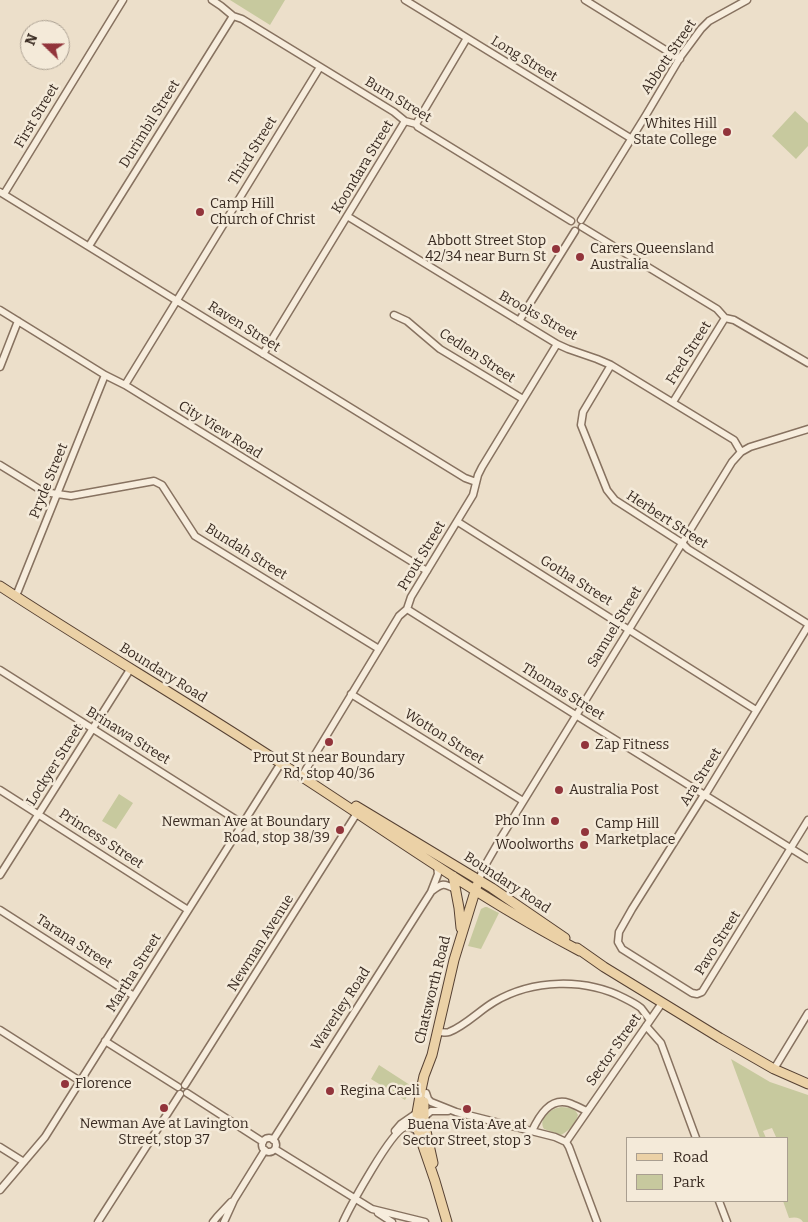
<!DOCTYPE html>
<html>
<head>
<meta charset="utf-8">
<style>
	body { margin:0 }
	#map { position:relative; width:808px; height:1222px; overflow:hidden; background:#ecdfca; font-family:Bitter,serif }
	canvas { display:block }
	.legend { position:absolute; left:626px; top:1137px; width:162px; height:65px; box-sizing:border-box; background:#f4ead9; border:1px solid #a99e90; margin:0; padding:6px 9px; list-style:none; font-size:15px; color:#392b22 }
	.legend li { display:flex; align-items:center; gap:10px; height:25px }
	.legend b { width:25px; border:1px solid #a99e90 }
	.north { position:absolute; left:20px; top:20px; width:50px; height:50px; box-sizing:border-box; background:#f4ead9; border:1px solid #a99e90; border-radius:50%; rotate:292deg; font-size:14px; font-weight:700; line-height:20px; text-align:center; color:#392b22 }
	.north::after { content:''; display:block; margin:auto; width:18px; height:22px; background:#92343b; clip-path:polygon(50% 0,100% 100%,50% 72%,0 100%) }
</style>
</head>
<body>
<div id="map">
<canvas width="808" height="1222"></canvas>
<ul class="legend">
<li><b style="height:6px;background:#ebd1a6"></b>Road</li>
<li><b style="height:14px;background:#c7c99e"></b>Park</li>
</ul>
<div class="north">N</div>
</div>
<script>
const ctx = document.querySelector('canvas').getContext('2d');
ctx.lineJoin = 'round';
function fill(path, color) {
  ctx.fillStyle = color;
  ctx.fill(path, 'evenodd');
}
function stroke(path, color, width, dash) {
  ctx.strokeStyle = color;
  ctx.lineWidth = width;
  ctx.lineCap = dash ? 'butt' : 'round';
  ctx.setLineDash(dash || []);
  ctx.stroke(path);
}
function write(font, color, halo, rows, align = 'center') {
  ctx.font = font + ' Bitter,serif';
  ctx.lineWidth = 5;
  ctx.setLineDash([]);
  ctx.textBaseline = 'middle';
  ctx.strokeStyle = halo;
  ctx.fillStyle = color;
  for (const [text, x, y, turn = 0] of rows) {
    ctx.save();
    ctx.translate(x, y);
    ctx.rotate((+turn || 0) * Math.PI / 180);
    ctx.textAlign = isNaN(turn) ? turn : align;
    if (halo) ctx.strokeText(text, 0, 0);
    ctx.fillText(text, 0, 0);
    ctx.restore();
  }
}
const green = new Path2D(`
	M230,0H285L270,25Z
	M795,111L808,123V146L796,159L772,136Z
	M119,794L133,803L116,829L102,821Z
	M485,907H487L499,913L481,949L468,946L481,909Z
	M731,1059L770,1082L808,1095V1222H803C800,1217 795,1217 789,1218L783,1201H787V1138H774L776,1137L772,1128L763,1131L766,1138H760Z
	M379,1065L413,1087L405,1100L371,1079Z
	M561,1107C568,1108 575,1107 578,1115C576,1123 569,1131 561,1135L544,1129C538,1118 550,1109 561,1107Z`);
const minor = new Path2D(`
	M212,0L221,6L233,16L242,19L394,112L405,121L416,124L418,127L571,221
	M405,0L632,139
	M585,0L680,59
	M416,124L467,38
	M0,192L465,478L476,482
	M4,194L123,0
	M347,216L557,344L568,349L597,359L611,365L734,440L741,452
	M581,220L646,115L681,56L701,29L709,21L747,0
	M582,227L717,309L725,318L734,320L808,363
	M89,246L233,16
	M0,310L105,375L125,385L427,571
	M394,315L407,321L440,349L523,399
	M519,321L575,231
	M263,354L405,121
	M611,365L583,412L581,425L607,490L615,500L682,543L688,549L808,624
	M0,367L18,321
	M125,385L320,67
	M673,402L725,318
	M0,465L44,492L71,496L154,481L162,485L195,536L379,649
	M458,522L756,710
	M16,596L105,375
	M407,609L582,719L808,859
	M808,626L707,792L702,798L632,909L619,932L618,942L622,949L692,993L697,994L702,992L808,820
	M0,670L243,824
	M351,694L523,801
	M302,776L379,649L399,616L407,609L411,597L473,495L478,475L482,467L557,344
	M0,790L188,910
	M0,875L131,668
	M479,880L483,869L502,836L732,462L741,452L750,447L808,429
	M432,891C442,883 444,883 455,889
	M0,910L134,996
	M646,1026L661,1043L696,1138
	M0,1030L80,1081
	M438,1032C442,1032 446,1033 449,1032C465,1026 480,1010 494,1002C533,979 585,978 624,998C630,1001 636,1004 641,1008C644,1012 647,1016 650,1020
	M105,1041L178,1087
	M774,1069L808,1013
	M185,1085L357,813
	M187,1093L263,1142
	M426,1093L428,1099L431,1102L456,1112L555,1137L566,1142L569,1147L597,1222
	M424,1117L431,1111H448
	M395,1131L401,1124L417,1113
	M532,1131C539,1116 550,1097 569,1103C575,1105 582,1109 587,1111
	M262 1145a7 7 0 1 1 14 0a7 7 0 1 1-14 0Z
	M273,1140L431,892L438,874L437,866
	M566,1142L662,1003
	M0,1147L24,1162
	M275,1149L372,1209L425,1222
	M0,1190L45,1137L281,763
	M719,1201L727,1222
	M378,1213L392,1222
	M98,1222L180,1094
	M213,1222L217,1217L231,1202
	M224,1222L234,1200L265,1150
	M343,1222C350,1207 391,1131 405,1127C410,1126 415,1129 419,1133`);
const major = new Path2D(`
	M0,586C93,647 189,703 282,764C381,827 476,897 580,951
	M356,806L492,888L565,938
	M453,876L459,908L461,928
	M577,948L604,967L720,1038L774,1069L808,1084
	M424,1102V1122L433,1163
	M447,1222L435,1181L422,1143L418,1130L417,1113L421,1090L424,1076L432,1055L454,960L477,885`);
const markers = [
	[727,132,5,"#92343b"],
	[200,212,5,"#92343b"],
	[556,249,5,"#92343b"],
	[580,257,5,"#92343b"],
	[329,742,5,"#92343b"],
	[585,745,5,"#92343b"],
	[559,790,5,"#92343b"],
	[555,821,5,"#92343b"],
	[340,830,5,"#92343b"],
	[585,832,5,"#92343b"],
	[584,845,5,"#92343b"],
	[65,1084,5,"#92343b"],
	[330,1091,5,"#92343b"],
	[164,1108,5,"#92343b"],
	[467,1109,5,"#92343b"]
];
const streetNames = [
	["Abbott Street",669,57,-56],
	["Long Street",524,59,31],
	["Burn Street",398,100,31],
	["First Street",37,116,-59],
	["Durimbil Street",150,124,-58],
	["Third Street",253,151,-58],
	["Koondara Street",363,167,-59],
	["Brooks Street",538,316,29],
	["Raven Street",244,327,32],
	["Fred Street",689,353,-58],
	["Cedlen Street",477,356,33],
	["City View Road",220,430,32],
	["Pryde Street",49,481,-68],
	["Herbert Street",667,520,33],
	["Bundah Street",246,552,32],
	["Prout Street",422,556,-59],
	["Gotha Street",576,581,32],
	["Samuel Street",615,627,-59],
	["Boundary Road",163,673,32],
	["Thomas Street",563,692,32],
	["Brinawa Street",128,736,32],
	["Wotton Street",444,737,32],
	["Lockyer Street",55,765,-58],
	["Ara Street",701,777,-58],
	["Princess Street",101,839,33],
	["Boundary Road",507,883,33],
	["Tarana Street",74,942,33],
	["Newman Avenue",261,943,-58],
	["Pavo Street",718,943,-58],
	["Martha Street",134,973,-58],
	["Chatsworth Road",433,990,-76],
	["Waverley Road",341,1009,-57],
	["Sector Street",614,1050,-55]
];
const poiNames = [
	["Whites Hill",717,124,"right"],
	["State College",717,140,"right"],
	["Camp Hill",210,204],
	["Church of Christ",210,220],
	["Abbott Street Stop",546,241,"right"],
	["42/34 near Burn St",546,257,"right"],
	["Carers Queensland",590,249],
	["Australia",590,265],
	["Zap Fitness",595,745],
	["Prout St near Boundary",329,758,"center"],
	["Rd, stop 40/36",329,774,"center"],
	["Australia Post",569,790],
	["Pho Inn",545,821,"right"],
	["Newman Ave at Boundary",330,822,"right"],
	["Road, stop 38/39",330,838,"right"],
	["Camp Hill",595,824],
	["Marketplace",595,840],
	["Woolworths",574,845,"right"],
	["Florence",75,1084],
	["Regina Caeli",340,1091],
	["Newman Ave at Lavington",164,1124,"center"],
	["Street, stop 37",164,1140,"center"],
	["Buena Vista Ave at",467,1125,"center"],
	["Sector Street, stop 3",467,1141,"center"]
];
fill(green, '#c7c99e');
stroke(minor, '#877260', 9);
stroke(major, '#564133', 11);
stroke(minor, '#f7eddd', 6);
stroke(major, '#ebd1a6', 9);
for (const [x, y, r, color] of markers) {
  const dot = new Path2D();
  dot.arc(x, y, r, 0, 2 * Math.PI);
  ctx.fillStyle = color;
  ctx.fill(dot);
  stroke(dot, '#f4ead9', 2);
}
write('14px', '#392b22', '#f4ead9', streetNames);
write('14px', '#392b22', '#f4ead9', poiNames, 'left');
</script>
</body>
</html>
